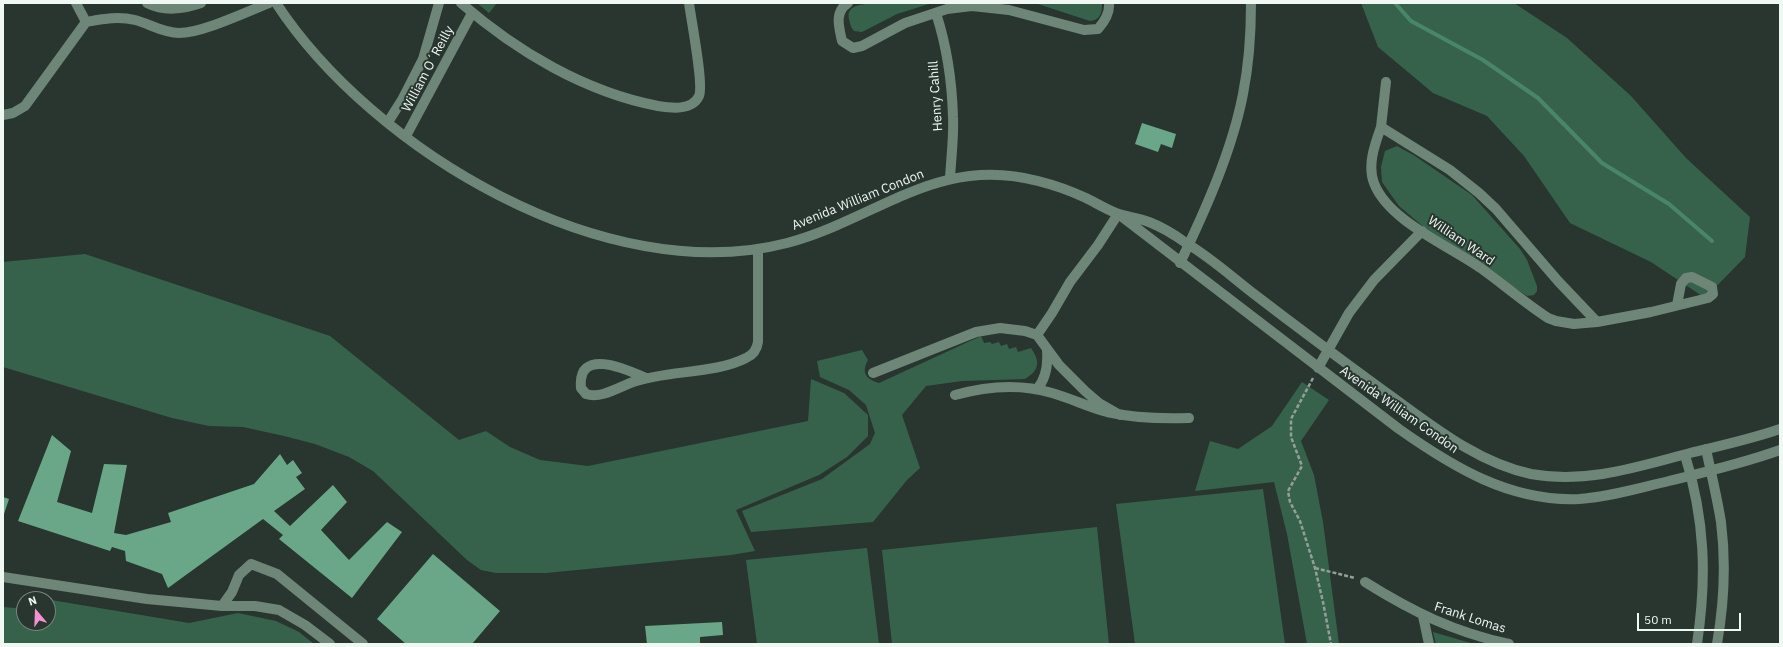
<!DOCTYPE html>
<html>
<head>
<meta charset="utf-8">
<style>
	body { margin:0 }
	#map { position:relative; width:1783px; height:647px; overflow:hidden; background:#28362f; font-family:"IBM Plex Sans",sans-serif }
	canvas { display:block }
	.frame { position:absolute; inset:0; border:4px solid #eff8f2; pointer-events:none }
	.north { position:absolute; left:16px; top:591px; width:40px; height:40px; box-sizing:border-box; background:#28362f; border:1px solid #78847d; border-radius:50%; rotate:341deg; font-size:11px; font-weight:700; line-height:16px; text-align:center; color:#eff8f2 }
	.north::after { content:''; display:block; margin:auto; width:14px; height:18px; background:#f491d3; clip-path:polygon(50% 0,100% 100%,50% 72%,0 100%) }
	.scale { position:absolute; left:1637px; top:613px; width:104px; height:18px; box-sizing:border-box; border:2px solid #eff8f2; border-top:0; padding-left:5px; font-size:12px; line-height:14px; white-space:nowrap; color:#eff8f2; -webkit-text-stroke:3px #28362f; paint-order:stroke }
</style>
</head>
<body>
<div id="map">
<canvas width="1783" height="647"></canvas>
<div class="frame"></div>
<div class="north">N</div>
<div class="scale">50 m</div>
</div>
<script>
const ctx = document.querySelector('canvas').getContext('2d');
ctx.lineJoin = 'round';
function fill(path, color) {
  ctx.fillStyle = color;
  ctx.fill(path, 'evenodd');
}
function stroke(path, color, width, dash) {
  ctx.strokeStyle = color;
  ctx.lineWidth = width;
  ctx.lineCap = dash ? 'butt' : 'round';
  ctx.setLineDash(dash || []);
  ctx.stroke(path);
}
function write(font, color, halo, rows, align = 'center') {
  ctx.font = font + ' "IBM Plex Sans",sans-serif';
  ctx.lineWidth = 4;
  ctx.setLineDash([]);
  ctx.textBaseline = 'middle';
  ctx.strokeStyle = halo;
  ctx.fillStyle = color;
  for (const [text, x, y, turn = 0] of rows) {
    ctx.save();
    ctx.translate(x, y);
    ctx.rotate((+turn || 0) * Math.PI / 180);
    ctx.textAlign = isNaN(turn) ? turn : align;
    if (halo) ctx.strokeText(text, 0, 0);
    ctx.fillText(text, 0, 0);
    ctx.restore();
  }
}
const green = new Path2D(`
	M477,3H497L489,13Z
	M871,3H932L897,14L862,32L854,31C851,28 850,24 849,19C846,5 861,5 871,3Z
	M1035,3H1102C1102,12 1101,20 1090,21Z
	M1361,3H1514L1567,38L1631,96L1686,158L1750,217L1745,257L1705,298L1651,262L1570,223L1524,156L1487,116L1433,93L1378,47Z
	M1397,146L1415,156L1472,195L1520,249L1527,260L1537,286V291L1534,295L1527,296L1425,228L1399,206L1382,182L1381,167L1385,151Z
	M85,254L330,336L459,440L486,431L510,447L540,460L588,466L808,421L811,379L844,393L868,415V436L847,457L819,475L736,510L755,551L731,555L546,573H496L481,570L467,560L373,471L349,457L315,444L284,436L243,427L209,426L172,418L3,367V262Z
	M981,336L984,343L990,342L992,344L999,342L1001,346L1007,344L1009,349L1016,347L1018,352L1031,348C1040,361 1040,370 1025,379L962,381L926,386L902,415L920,468L907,480L873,522L751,532L742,511L822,479L870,444L875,433L866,405L849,390L820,377L817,361L862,350L868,360C861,373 866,379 879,383Z
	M1302,382L1329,400L1301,441L1314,475L1323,522L1339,644H1307L1287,534L1274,482L1195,491L1210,441L1238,449L1272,426Z
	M1263,489L1285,644H1135L1116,504Z
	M1097,527L1109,644H892L882,550Z
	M867,548L879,644H757L746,560Z
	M51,600L189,623L238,613L276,621L299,632L314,644H3V607L15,608L24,606V623H48V601Z
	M1433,632L1474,644H1436Z`);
const stream = new Path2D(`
	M1395,3L1411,21L1483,60L1538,98L1602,163L1669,204L1712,241`);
const building = new Path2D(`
	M1142,123L1176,134L1172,148L1161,144L1158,152L1135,144Z
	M52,435L71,451L57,502L92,513L104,464L127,465L114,533L126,535L171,522L168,513L254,484L280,454L287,465L293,460L302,473L296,477L305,489L274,511L290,526L333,485L347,502L321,530L349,560L387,522L402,532L352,598L279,539L283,535L263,519L168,588L162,574L126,561L125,551L112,547L110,551L18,521Z
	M3,497L9,499L3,517Z
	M433,554L500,611L472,644H406L377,619Z
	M722,622L723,635L700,637V644H647L645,626Z`);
const path = new Path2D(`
	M1313,378L1291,419V437L1302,466L1288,491L1290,502L1300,521L1315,568L1323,602L1331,644
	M1315,568L1355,578`);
const minor = new Path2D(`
	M76,3L86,22
	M147,3C165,12 183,9 201,3
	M276,3C373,151 607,290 787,243C877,219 938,154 1038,181C1054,185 1071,191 1086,198C1096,203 1106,209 1116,213C1127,217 1139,218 1149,222C1162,227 1175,235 1186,243C1210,257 1232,277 1254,294C1297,327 1340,359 1384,391C1429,423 1475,462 1531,474C1586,484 1637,467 1690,453C1720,446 1751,439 1780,429
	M461,3C516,51 585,92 658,106C671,108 692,111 699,96C704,85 691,19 689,3
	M848,3C834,12 839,27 842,41L853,48L862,46L905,23L947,9L972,6L1009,10L1084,30L1098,29C1105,21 1110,13 1109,3
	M936,13C947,47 952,81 953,117C954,137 951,158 950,179
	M3,115L13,113L25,106L86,22C103,19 118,16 135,20C150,24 163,33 179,33C202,33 246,12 269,3
	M388,122L402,100L423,59L439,3
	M1381,127L1386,82
	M406,136L472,13
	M1121,216L1399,429C1453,467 1510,502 1579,499C1609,497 1639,488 1669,481C1706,472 1744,463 1780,450
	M1180,263C1205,211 1232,151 1243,94C1249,64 1251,34 1251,3
	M1597,322L1558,281L1496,209L1479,193L1450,170L1381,127C1375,144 1367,165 1374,183C1388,221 1450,246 1482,269C1504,285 1525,303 1548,318L1556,321L1574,324L1597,322L1651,312L1708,298L1713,294L1712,287L1692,277L1686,278L1681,284L1677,305
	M1037,335L1052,313L1070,282L1098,245L1118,214
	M1318,368L1349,313L1374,280L1422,231
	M873,373L976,332L1000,328L1025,331L1037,335L1059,365L1085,391L1099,403L1120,415
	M646,378C628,370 577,346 581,388L586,394C601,399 619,387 633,382C668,370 715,374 746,358C753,355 757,349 758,342V249
	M1037,389C1047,378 1048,364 1047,350
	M955,395C987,386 1019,383 1052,393C1070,398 1088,407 1107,412C1134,418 1161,419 1189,418
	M1706,449C1711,473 1717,497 1721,522C1726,562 1724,604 1717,644
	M1685,455C1705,520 1707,577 1697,644
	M3,577L147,599L222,606H255L279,610L305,625L330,644
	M1365,582C1413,612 1454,632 1509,644
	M222,606L232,592L239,575L251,564L277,574L363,644
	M1423,616L1429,644`);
const streetNames = [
	["William O´Reilly",428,69,-62],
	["Henry Cahill",936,96,-94],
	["Avenida William Condon",858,200,-22],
	["William Ward",1461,241,34],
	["Avenida William Condon",1399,410,35],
	["Frank Lomas",1470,618,18]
];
fill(green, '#36624c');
stroke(stream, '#488667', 4);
fill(building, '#69a788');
stroke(path, '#949f99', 2.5, [4, 2]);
stroke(minor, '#6d8678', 10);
write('13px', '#eff8f2', '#28362f', streetNames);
</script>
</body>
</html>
